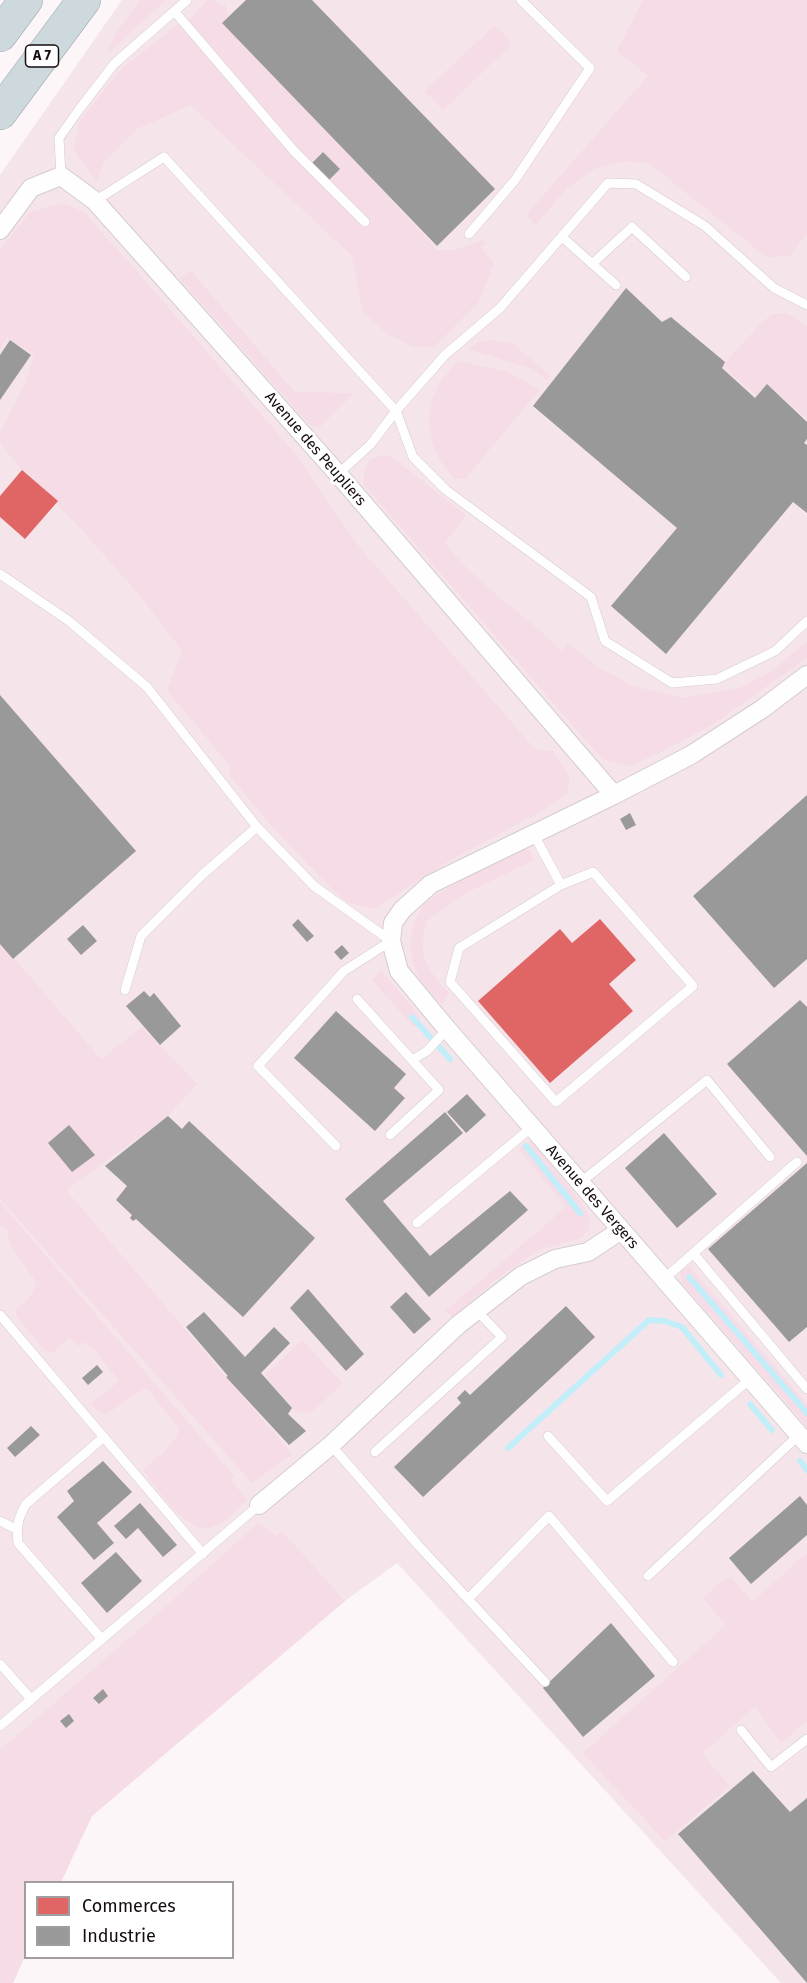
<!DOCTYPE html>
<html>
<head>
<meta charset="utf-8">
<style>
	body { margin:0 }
	#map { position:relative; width:807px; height:1983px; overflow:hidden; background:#fcf6f8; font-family:"Fira Sans",sans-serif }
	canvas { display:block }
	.legend { position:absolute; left:24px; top:1881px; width:210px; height:78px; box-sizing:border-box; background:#fff; border:2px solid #a29ea0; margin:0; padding:8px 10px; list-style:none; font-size:18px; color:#170d11 }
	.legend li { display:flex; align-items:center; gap:12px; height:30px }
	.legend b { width:30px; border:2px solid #a29ea0 }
</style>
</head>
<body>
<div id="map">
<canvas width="807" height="1983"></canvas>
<ul class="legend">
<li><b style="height:16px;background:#e06666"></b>Commerces</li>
<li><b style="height:16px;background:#999"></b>Industrie</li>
</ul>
</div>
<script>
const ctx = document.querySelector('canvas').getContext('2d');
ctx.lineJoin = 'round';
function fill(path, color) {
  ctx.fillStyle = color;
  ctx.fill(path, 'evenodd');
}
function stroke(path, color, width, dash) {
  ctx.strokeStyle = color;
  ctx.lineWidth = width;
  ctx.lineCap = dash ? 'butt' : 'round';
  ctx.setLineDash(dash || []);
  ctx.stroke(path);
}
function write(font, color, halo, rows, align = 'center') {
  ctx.font = font + ' "Fira Sans",sans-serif';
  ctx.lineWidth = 6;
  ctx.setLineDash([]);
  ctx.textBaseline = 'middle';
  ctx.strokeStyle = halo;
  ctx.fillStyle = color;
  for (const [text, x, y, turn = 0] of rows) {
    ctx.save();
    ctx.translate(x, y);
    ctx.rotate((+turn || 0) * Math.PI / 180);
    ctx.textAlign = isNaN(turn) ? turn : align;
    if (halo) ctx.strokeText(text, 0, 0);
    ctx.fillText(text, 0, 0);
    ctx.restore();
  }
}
const built = new Path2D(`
	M122,0H807V1983H781L397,1563L345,1601L92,1816L61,1882H26L25,1956L13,1983H0V175Z`);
const green = new Path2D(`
	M140,0H166L107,54L116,33Z
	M207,0H213L226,6L228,17L222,23L350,155L437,250H455L482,240L486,243L481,247L494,264L479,302L434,347H413L387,334L362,310L352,256L191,105L137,129L104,161L97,181L77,156L74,146L80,121L120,70L177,25L191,19Z
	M643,0H807V233L790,256L766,257L650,164L624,161L594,169L567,188L536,225L526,215L648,76L617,51Z
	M495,25L508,38L510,46L443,110L425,91Z
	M63,203L84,212L163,301L298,457L321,493L361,549L535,749L553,751L570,777L567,793L544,810L449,861L374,909L349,903L335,892L274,829L230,776V766L167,690L182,651L140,596L83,531L33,479L22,470L0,443V433L25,383L34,355L7,338L0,349V250L30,212Z
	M191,271L295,392L354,393L320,427L311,426L179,278Z
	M786,313L807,327V418L767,384L756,395L722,366L763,321L773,314Z
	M491,340L513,344L551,376L546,380L532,369L468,349L478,342Z
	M458,361L509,372L539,390L466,478L455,479C431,456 420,419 437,388C442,378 451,370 458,361Z
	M380,456H390L466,515L445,543C477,585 525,614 562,651L567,643L600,668L633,686L684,698L742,687L773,670L807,642V658L712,725L662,752L629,766L602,759L363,484L364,472L369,460Z
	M525,847L530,850L534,860L466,893L427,921C417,956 426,967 449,993L442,1004C425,989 413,973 411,950C409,935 414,919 423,906C426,902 433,898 437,895C462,877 490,864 517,849Z
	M0,942L101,1059L142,1027L197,1084L168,1116L66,1190L292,1454L252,1483L0,1199Z
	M381,970L421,1018L414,1027L372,980Z
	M531,1140L583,1204L589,1217V1229L581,1238L539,1250L492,1282L453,1317L445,1311L566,1207L519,1149Z
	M0,1202L234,1476L231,1480L247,1500C237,1509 224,1524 210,1528C187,1535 156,1486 143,1470C155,1459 176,1445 179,1428L148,1390L143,1389L107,1414L98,1412L91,1404L119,1381L93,1348L83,1342L78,1346L69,1337L55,1351L49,1352L44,1350L17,1317L15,1310C27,1302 33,1296 36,1282L12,1247L6,1229L0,1226Z
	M689,1266L807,1404V1426L682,1283L680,1273L682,1269Z
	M302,1340L343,1384L312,1411L296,1413L265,1375Z
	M258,1523L277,1536L282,1531L345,1601L92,1816L61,1882H26L25,1956L13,1983H0V1750L164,1608Z
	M807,1553V1721L781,1743L755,1707L753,1708L702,1754L730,1786L665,1841L583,1753L726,1625L703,1598L725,1579L731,1577L752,1602Z`);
const shops = new Path2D(`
	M22,470L58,501L25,539L0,517V496Z
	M600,919L636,960L609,984L633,1011L550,1083L478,1001L560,929L572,943Z`);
const industry = new Path2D(`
	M246,0H312L495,189L437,246L222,23Z
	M323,152L340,169L329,180L312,163Z
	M626,288L662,322L671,317L725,362L722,368L755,398L767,384L807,422V439L804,443L807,445V513L793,502L666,654L611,606L677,528L533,406Z
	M10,340L31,355L0,400V355Z
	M0,695L136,851L13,959L0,944Z
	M807,795V959L774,988L693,896Z
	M630,813L636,825L626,830L620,819Z
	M298,919L314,936L307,942L292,925Z
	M83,925L97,941L81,955L67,939Z
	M342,945L349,953L341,960L334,952Z
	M144,991L150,997L154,993L181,1026L160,1045L126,1006Z
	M800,1000L807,1007V1156L727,1064Z
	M336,1011L406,1074L394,1088L405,1098L375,1131L294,1058Z
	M467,1094L486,1115L466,1133L447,1112Z
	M445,1112L463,1133L383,1201L430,1256L510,1191L528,1210L429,1297L345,1199Z
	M168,1116L182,1129L189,1121L315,1238L243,1317L136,1219L133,1221L130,1218L132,1215L116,1200L127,1186L105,1166Z
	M69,1125L95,1155L72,1172L48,1143Z
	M664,1133L717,1194L677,1228L625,1168Z
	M807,1163V1327L789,1342L708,1249Z
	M308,1289L364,1354L346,1371L290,1308Z
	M406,1292L431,1319L414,1334L390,1307Z
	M566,1306L595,1337L423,1497L394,1467L461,1403L457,1398L465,1390L470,1395Z
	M204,1312L245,1357L274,1327L290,1343L261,1373L292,1408L288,1414L306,1431L289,1445L226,1377L228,1376L186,1327Z
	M97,1365L103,1372L88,1385L82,1378Z
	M31,1426L40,1435L15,1457L7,1448Z
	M103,1461L132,1492L97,1523L114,1543L94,1560L57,1517L74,1501L67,1491Z
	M800,1496L807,1505V1535L751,1584L729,1558Z
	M140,1503L177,1545L163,1557L138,1528L126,1539L114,1526Z
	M116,1552L142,1581L107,1613L81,1583Z
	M611,1623L655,1676L583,1737L543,1688Z
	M103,1689L108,1696L99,1704L93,1698Z
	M69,1714L74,1721L66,1728L60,1721Z
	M753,1771L790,1812L807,1798V1983L678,1834Z`);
const stream = new Path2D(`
	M412,1017L450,1059
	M526,1146L580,1213
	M689,1277L807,1413
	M750,1404L772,1430
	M508,1448L649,1320L664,1321L682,1327L721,1375
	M800,1461L807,1470`);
const service = new Path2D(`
	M175,12L294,151L365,222
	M61,176L59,138L78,111L114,64L187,0
	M95,201L164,157L396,411L413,457L446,490L591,597L605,641L672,683L717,679L775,651L807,621
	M469,234L515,180L590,68L521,0
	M562,237L616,285
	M592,264L632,227L686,277
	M338,474L370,445L396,411L445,355L500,308L608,183L636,184L705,226L774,288L807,305
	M0,574L69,621L147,687L257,827L314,886L391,941L344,971L258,1066L336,1146
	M533,833L561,885L459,948L450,982L556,1102L693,986L593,872L561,885
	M125,990L141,936L202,875L257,827
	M357,999L412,1060L427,1051L447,1029
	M390,1135L439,1090L412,1060
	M580,1183L707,1080L770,1157
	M417,1223L532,1127
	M693,1253L807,1389
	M664,1279L797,1162
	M0,1315L203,1554
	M548,1436L607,1501L750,1379
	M331,1445L418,1545L545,1682
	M375,1452L502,1337L477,1311
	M0,1521L16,1529
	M648,1576L799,1435
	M468,1599L549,1516L673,1662
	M101,1638L18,1543C16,1527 18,1518 26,1504L104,1437
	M0,1664L31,1699
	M0,1726L259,1505
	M741,1730L771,1767L807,1739`);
const minor = new Path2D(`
	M0,230L31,188L61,176L95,201L338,474L614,795
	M807,675L762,709L691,755L614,795L431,884L402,910L393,923L391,941L399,971L447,1029L807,1444
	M259,1505L331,1445L458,1325L521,1276L555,1259L588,1252L621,1230`);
const motorway = new Path2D(`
	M0,35L26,0
	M0,113L84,0`);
const shields = [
	[42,56,33]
];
const shieldNames = [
	["A 7",42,56]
];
const streetNames = [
	["Avenue des Peupliers",315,449,49],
	["Avenue des Vergers",592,1197,49]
];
fill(built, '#f5e5eb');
fill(green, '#f6dce6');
fill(shops, '#e06666');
fill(industry, '#999');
stroke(stream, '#c2eef9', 6);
stroke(service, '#d4cccf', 10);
stroke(minor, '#d4cccf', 20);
stroke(motorway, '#9da7aa', 34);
stroke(service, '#fffefe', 9);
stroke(minor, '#fffefe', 18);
stroke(motorway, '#cdd9dc', 33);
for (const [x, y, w] of shields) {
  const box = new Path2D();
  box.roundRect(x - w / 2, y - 11, w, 22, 4.5);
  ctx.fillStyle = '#fff';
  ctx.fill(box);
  stroke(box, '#170d11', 1.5);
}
write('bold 14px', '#170d11', null, shieldNames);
write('15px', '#170d11', '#fff', streetNames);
</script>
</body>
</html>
